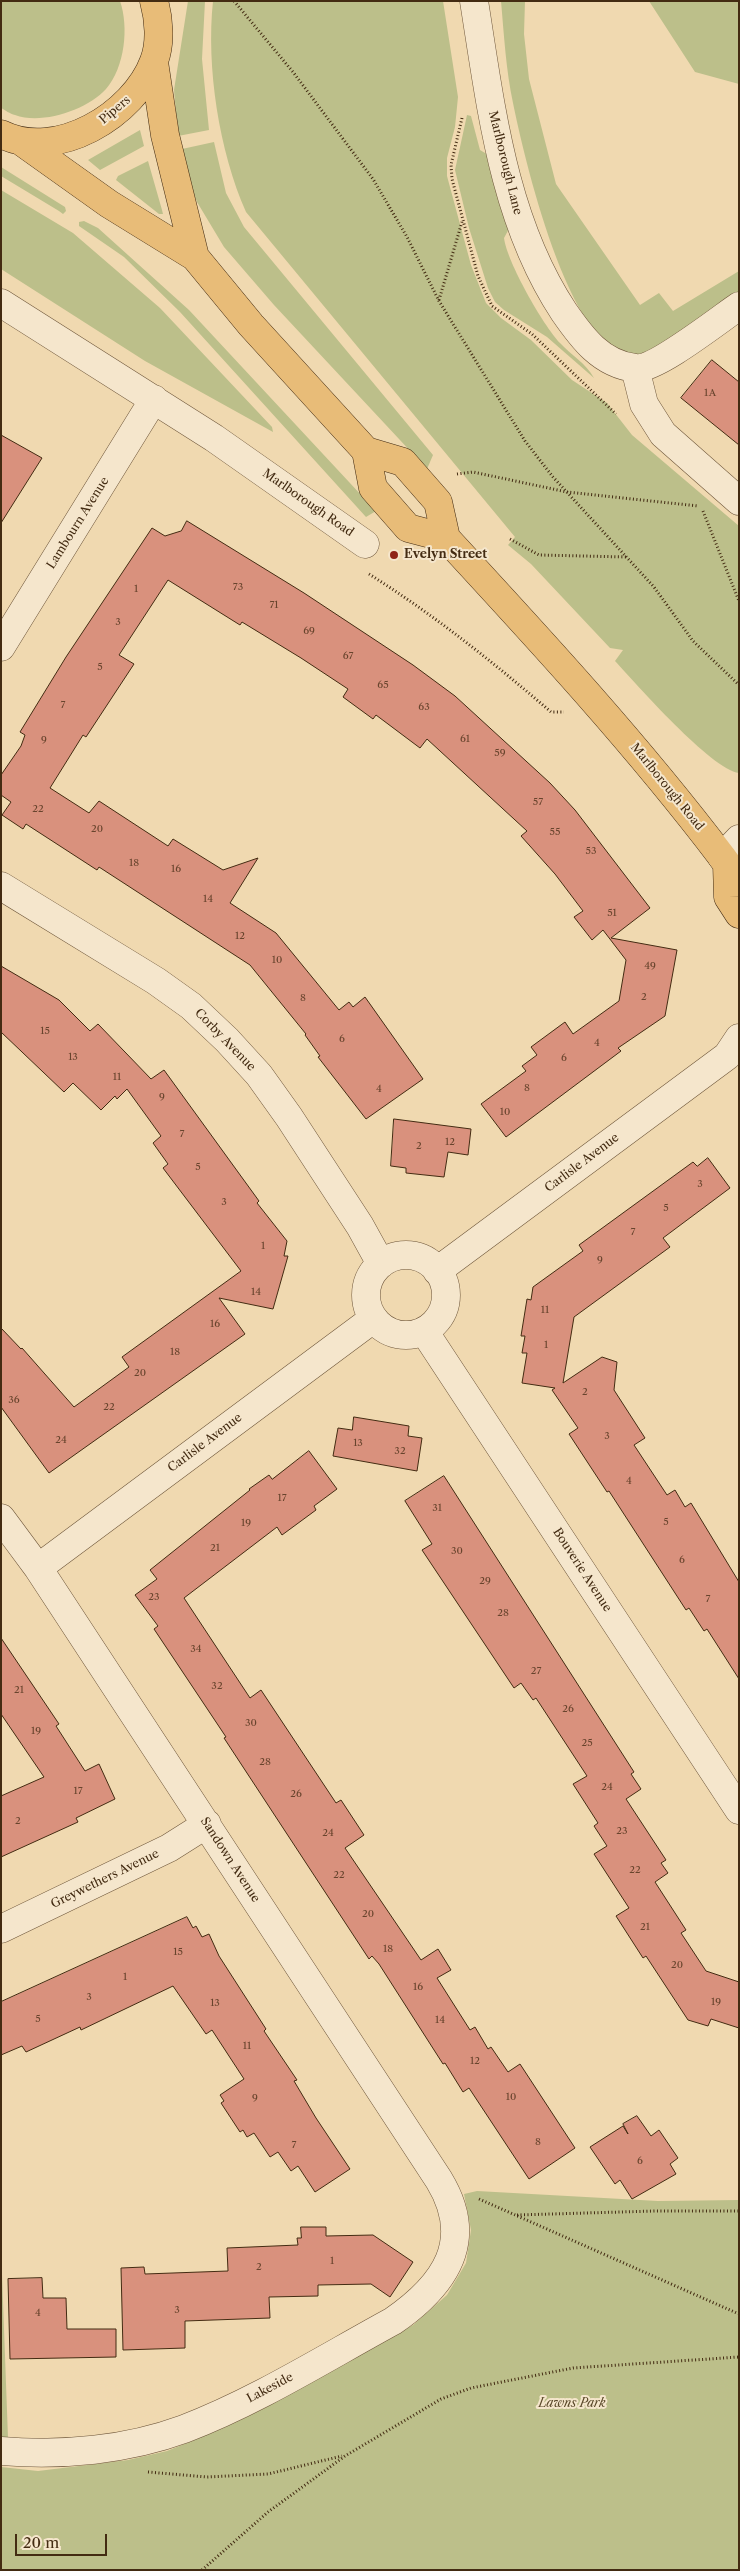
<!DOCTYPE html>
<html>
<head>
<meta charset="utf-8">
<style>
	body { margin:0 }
	#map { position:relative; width:740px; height:2571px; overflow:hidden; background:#f0d9b0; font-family:"Libre Caslon Text",serif }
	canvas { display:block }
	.frame { position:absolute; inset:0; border:2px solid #432b12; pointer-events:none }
	.scale { position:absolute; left:15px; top:2534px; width:92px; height:22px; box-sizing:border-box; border:2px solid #432b12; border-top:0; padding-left:6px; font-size:15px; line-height:18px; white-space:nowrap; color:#432b12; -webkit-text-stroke:4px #f5e6cc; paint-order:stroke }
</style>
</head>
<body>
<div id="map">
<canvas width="740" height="2571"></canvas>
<div class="frame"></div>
<div class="scale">20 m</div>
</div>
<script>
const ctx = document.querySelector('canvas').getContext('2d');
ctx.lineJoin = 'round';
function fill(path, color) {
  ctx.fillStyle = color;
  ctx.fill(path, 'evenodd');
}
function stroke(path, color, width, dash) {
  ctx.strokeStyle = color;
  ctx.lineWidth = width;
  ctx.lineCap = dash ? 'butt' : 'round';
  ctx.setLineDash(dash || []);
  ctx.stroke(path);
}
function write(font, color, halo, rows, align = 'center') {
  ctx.font = font + ' "Libre Caslon Text",serif';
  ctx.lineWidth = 4;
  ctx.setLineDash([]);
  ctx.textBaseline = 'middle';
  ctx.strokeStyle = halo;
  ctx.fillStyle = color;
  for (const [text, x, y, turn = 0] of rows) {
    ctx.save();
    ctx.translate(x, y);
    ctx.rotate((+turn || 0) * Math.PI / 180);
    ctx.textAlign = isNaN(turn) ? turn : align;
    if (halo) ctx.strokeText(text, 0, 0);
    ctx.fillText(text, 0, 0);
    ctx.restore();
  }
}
const green = new Path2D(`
	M1,1H120C129,27 125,67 106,89C87,110 42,125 15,115C10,114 5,110 1,108Z
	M188,1H205L202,59L209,130L178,136L174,90Z
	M213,1H443L458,97L455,127L447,158V176L471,265L486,303L501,318L531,340L572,380L607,403L632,435L739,526V773C712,770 636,684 615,661L623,650L610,648L531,564L508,545L515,537L246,212C219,151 206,67 213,1Z
	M501,1H525L524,34L529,79L556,184L640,305L659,293L673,311L739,271V295C713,312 665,353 635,355C570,361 523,152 513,103C506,70 504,35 501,1Z
	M649,1H739V84L695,72Z
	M467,115L471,116L480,150L490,156L510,227L504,238C507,262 543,325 560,343C571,355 586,363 594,378L547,337L504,310L495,302L488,288L469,228L455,170Z
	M140,130L144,146L100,170L88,160Z
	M214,142L226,193L244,227L433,455L427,469L274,305L224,247L197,202L188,180L182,149Z
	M148,161L162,210L163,214H159L116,180L118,176Z
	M1,167L65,207L66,211L63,214L59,211L1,176Z
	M1,190L73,233L160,308L272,427L273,432L145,361L1,269Z
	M84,221L98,228L189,310L376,511L366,517L180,312L124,257L79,226V222Z
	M477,2191L658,2201L739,2200V2570H1V2467L38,2471L128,2460L167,2451L204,2436L413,2325L447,2295L466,2263L471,2230L464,2194Z
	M1,2247L8,2438H1Z`);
const building = new Path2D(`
	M712,360L739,382V445L681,398Z
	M1,435L42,458L1,523Z
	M187,521L304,593L413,665L455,696L550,783L575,810L650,908L611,938L677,950L665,1016L618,1048L621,1051L506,1137L481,1104L526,1071L522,1066L537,1055L531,1047L565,1022L573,1034L619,1001L626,960L603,930L592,940L574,917L583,911L555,874L521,836L527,831L427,739L420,748L376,715L373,719L343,697L348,689L301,658L242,622L240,625L168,580L119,655L134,664L86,737L83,735L50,788L89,813L99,801L168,846L173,839L223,870L258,858L230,903L276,933L339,1010L349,1002L353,1007L365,997L423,1079L366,1119L318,1057L320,1056L305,1035L306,1034L250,965L99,867L97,870L26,824L23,829L2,815L11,802L1,795V775L21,746L25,735L20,732L66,657L152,528L165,536L181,531Z
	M1,966L59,1000L90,1031L98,1024L151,1079L164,1070L259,1201L257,1203L287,1241L284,1256H288L273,1309L219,1298L245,1334L49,1473L1,1407V1328L21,1349L22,1348L74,1407L129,1367L122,1357L241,1271L163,1168L168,1164L153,1143L161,1136L127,1089L117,1099L115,1096L101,1110L73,1083L64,1092L1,1032Z
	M394,1119L471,1129L468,1155L448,1152L444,1177L406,1173V1168L391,1166Z
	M708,1158L730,1188L663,1238L670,1247L574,1317L563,1383L602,1357L617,1362L614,1390L645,1438L634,1445L667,1495L675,1490L685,1507L691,1503L739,1582V1679L707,1629L704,1631L689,1608L686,1610L609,1491L607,1492L569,1434L578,1428L552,1390L555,1388L522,1383L527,1353H522L525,1336H521L527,1299L531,1300L533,1287L583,1251L579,1245L693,1162L697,1166Z
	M354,1417L409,1426L408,1436L422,1438L417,1471L333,1456L338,1428L352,1430Z
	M309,1451L337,1489L314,1506L316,1510L282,1535L277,1527L184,1598L250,1698L261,1690L336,1803L341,1800L364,1835L345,1848L421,1960L438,1949L451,1970L437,1978L470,2030L475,2027L488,2049L491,2047L508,2072L520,2064L575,2148L529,2179L469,2088L463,2092L445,2063L443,2064L379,1964L372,1956L369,1959L224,1738L226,1737L154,1629L158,1626L135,1595L157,1579L150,1570L250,1490L249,1489L269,1475L272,1479Z
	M444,1476L634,1772L631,1774L641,1789L626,1799L666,1860L661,1863L668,1873L655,1882L686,1930L681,1933L706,1971L739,1982V2028L711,2019L708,2026L688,2020L646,1956L643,1958L616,1916L629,1908L594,1854L607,1846L594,1826L598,1823L573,1784L587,1776L536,1698L533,1700L521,1683L514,1688L422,1550L432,1544L405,1501Z
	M1,1638L59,1724L56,1726L85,1771L99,1764L115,1799L76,1818L78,1822L1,1857V1796L44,1777L1,1714Z
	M187,1917L193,1928L196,1926L202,1937L209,1934L219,1956L266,2029L264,2031L297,2080L294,2081L316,2118L350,2169L315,2192L298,2166L291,2171L278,2152L270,2157L254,2133L247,2137L243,2130L240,2132L221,2103L224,2101L220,2095L244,2079L212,2030L206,2034L173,1986L81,2030L80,2027L26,2052L22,2046L1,2055V2002Z
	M637,2116L651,2136L659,2130L678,2158L670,2164L676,2174L632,2199L620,2180L615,2184L590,2147L623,2126L628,2134L623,2124Z
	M301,2227H326V2236L373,2235L413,2262L390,2297L371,2284L318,2285V2296L269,2297L270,2318L185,2321V2348L123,2350L121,2268L144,2267L145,2274L228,2271L227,2248L298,2245L297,2238H301Z
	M42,2278L43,2298H66L67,2329H116V2357L10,2359L8,2279Z`);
const path = new Path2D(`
	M234,1L293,72L373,179L407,237L439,301L525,441L553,477L654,587L693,641L739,685
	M462,118L451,165L452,179L478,276L492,306L532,334L616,414
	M439,300L462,222
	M457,474L473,472L567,492L698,506
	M703,511L739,601
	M510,539L539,555L627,557
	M369,574C434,615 493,662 551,712H564
	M479,2199L739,2314
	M517,2215L655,2211H739
	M148,2472L207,2477L268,2474L342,2456
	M202,2570L268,2512L345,2456L441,2399L471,2388L573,2368L739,2357`);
const minor = new Path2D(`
	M474,1C491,107 503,220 564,312C582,338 601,364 635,368L644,404L663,434L739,501
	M1,303L214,438L365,544
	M635,368C654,371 720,319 739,306
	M1,647L154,399
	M722,857L739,839
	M1,886L156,981L191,1006L227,1040L259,1075L289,1117L360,1226L381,1264
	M366 1295a40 40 0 1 1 80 0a40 40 0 1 1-80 0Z
	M437,1271L727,1056L739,1038
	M424,1331L739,1810
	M1,1518L38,1568L439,2180C476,2241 445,2285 393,2321C325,2358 257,2401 184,2429C127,2450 62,2456 1,2451
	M38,1568L373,1319
	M1,1929L169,1848L207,1824`);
const major = new Path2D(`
	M154,62L165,135L195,257
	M1,134C56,162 134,115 154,61C161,43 159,19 154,1
	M22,142L109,204L195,257L251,325L366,451L403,462L438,502L446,538C542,642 637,745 722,857L727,864L728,897L739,914
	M366,451L373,488L408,528L446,538`);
const markers = [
	[394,555,5,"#8f2418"]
];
const numberNames = [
	["1A",710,393],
	["73",238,587],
	["1",136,589],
	["71",274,605],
	["3",118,622],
	["69",309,631],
	["67",348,656],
	["5",100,667],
	["65",383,685],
	["7",63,705],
	["63",424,707],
	["61",465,739],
	["9",44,740],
	["59",500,753],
	["57",538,802],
	["22",38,809],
	["20",97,829],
	["55",555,832],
	["53",591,851],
	["18",134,863],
	["16",176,869],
	["14",208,899],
	["51",612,913],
	["12",240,936],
	["10",277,960],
	["49",650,966],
	["2",644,997],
	["8",303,998],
	["15",45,1031],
	["6",342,1039],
	["4",597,1043],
	["13",73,1057],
	["6",564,1058],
	["11",117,1077],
	["8",527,1088],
	["4",379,1089],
	["9",162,1097],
	["10",505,1112],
	["7",182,1134],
	["12",450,1142],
	["2",419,1146],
	["5",198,1167],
	["3",700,1184],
	["3",224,1202],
	["5",666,1208],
	["7",633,1232],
	["1",263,1246],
	["9",600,1260],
	["14",256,1292],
	["11",545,1310],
	["16",215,1324],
	["1",546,1345],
	["18",175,1352],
	["20",140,1373],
	["2",585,1392],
	["36",14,1400],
	["22",109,1407],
	["3",607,1436],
	["24",61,1440],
	["13",358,1443],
	["32",400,1451],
	["4",629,1481],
	["17",282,1498],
	["31",437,1508],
	["5",666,1522],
	["19",246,1523],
	["21",215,1548],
	["30",457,1551],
	["6",682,1560],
	["29",485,1581],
	["23",154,1597],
	["7",708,1599],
	["28",503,1613],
	["34",196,1649],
	["27",536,1671],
	["32",217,1686],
	["21",19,1690],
	["26",568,1709],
	["30",251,1723],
	["19",36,1731],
	["25",587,1743],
	["28",265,1762],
	["24",607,1787],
	["17",78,1791],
	["26",296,1794],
	["2",18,1821],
	["23",622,1831],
	["24",328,1833],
	["22",635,1870],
	["22",339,1875],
	["20",368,1914],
	["21",645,1927],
	["18",388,1949],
	["15",178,1952],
	["20",677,1965],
	["1",125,1977],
	["16",418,1987],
	["3",89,1997],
	["19",716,2002],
	["13",215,2003],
	["5",38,2019],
	["14",440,2020],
	["11",247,2046],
	["12",475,2061],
	["10",511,2097],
	["9",255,2098],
	["8",538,2142],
	["7",294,2145],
	["6",640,2161],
	["1",332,2261],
	["2",259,2267],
	["3",177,2310],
	["4",38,2313]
];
const streetNames = [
	["Pipers",115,110,-40],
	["Marlborough Lane",505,163,76],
	["Marlborough Road",308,503,35],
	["Lambourn Avenue",78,523,-58],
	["Marlborough Road",667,787,51],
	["Corby Avenue",225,1040,46],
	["Carlisle Avenue",582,1163,-37],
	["Carlisle Avenue",205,1443,-37],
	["Bouverie Avenue",582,1570,57],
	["Sandown Avenue",230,1860,57],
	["Greywethers Avenue",105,1879,-26],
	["Lakeside",270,2388,-28]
];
const poiNames = [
	["Evelyn Street",404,555]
];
const parkNames = [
	["Lawns Park",572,2404]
];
fill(green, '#bcbf8a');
fill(building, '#d9917d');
stroke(building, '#432b12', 1);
stroke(minor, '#6e563a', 29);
stroke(major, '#432b12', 29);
stroke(path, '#432b12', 3, [1, 2.5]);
stroke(minor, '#f5e6cc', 28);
stroke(major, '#e8bc78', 28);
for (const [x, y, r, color] of markers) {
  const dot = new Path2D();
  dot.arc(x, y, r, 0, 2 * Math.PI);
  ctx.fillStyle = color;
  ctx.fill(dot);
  stroke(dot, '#f5e6cc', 2);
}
write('10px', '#68442d', null, numberNames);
write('12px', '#432b12', '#f5e6cc', streetNames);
write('bold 12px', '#432b12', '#f5e6cc', poiNames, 'left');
write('italic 12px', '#5b492a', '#f5e6cc', parkNames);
</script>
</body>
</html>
